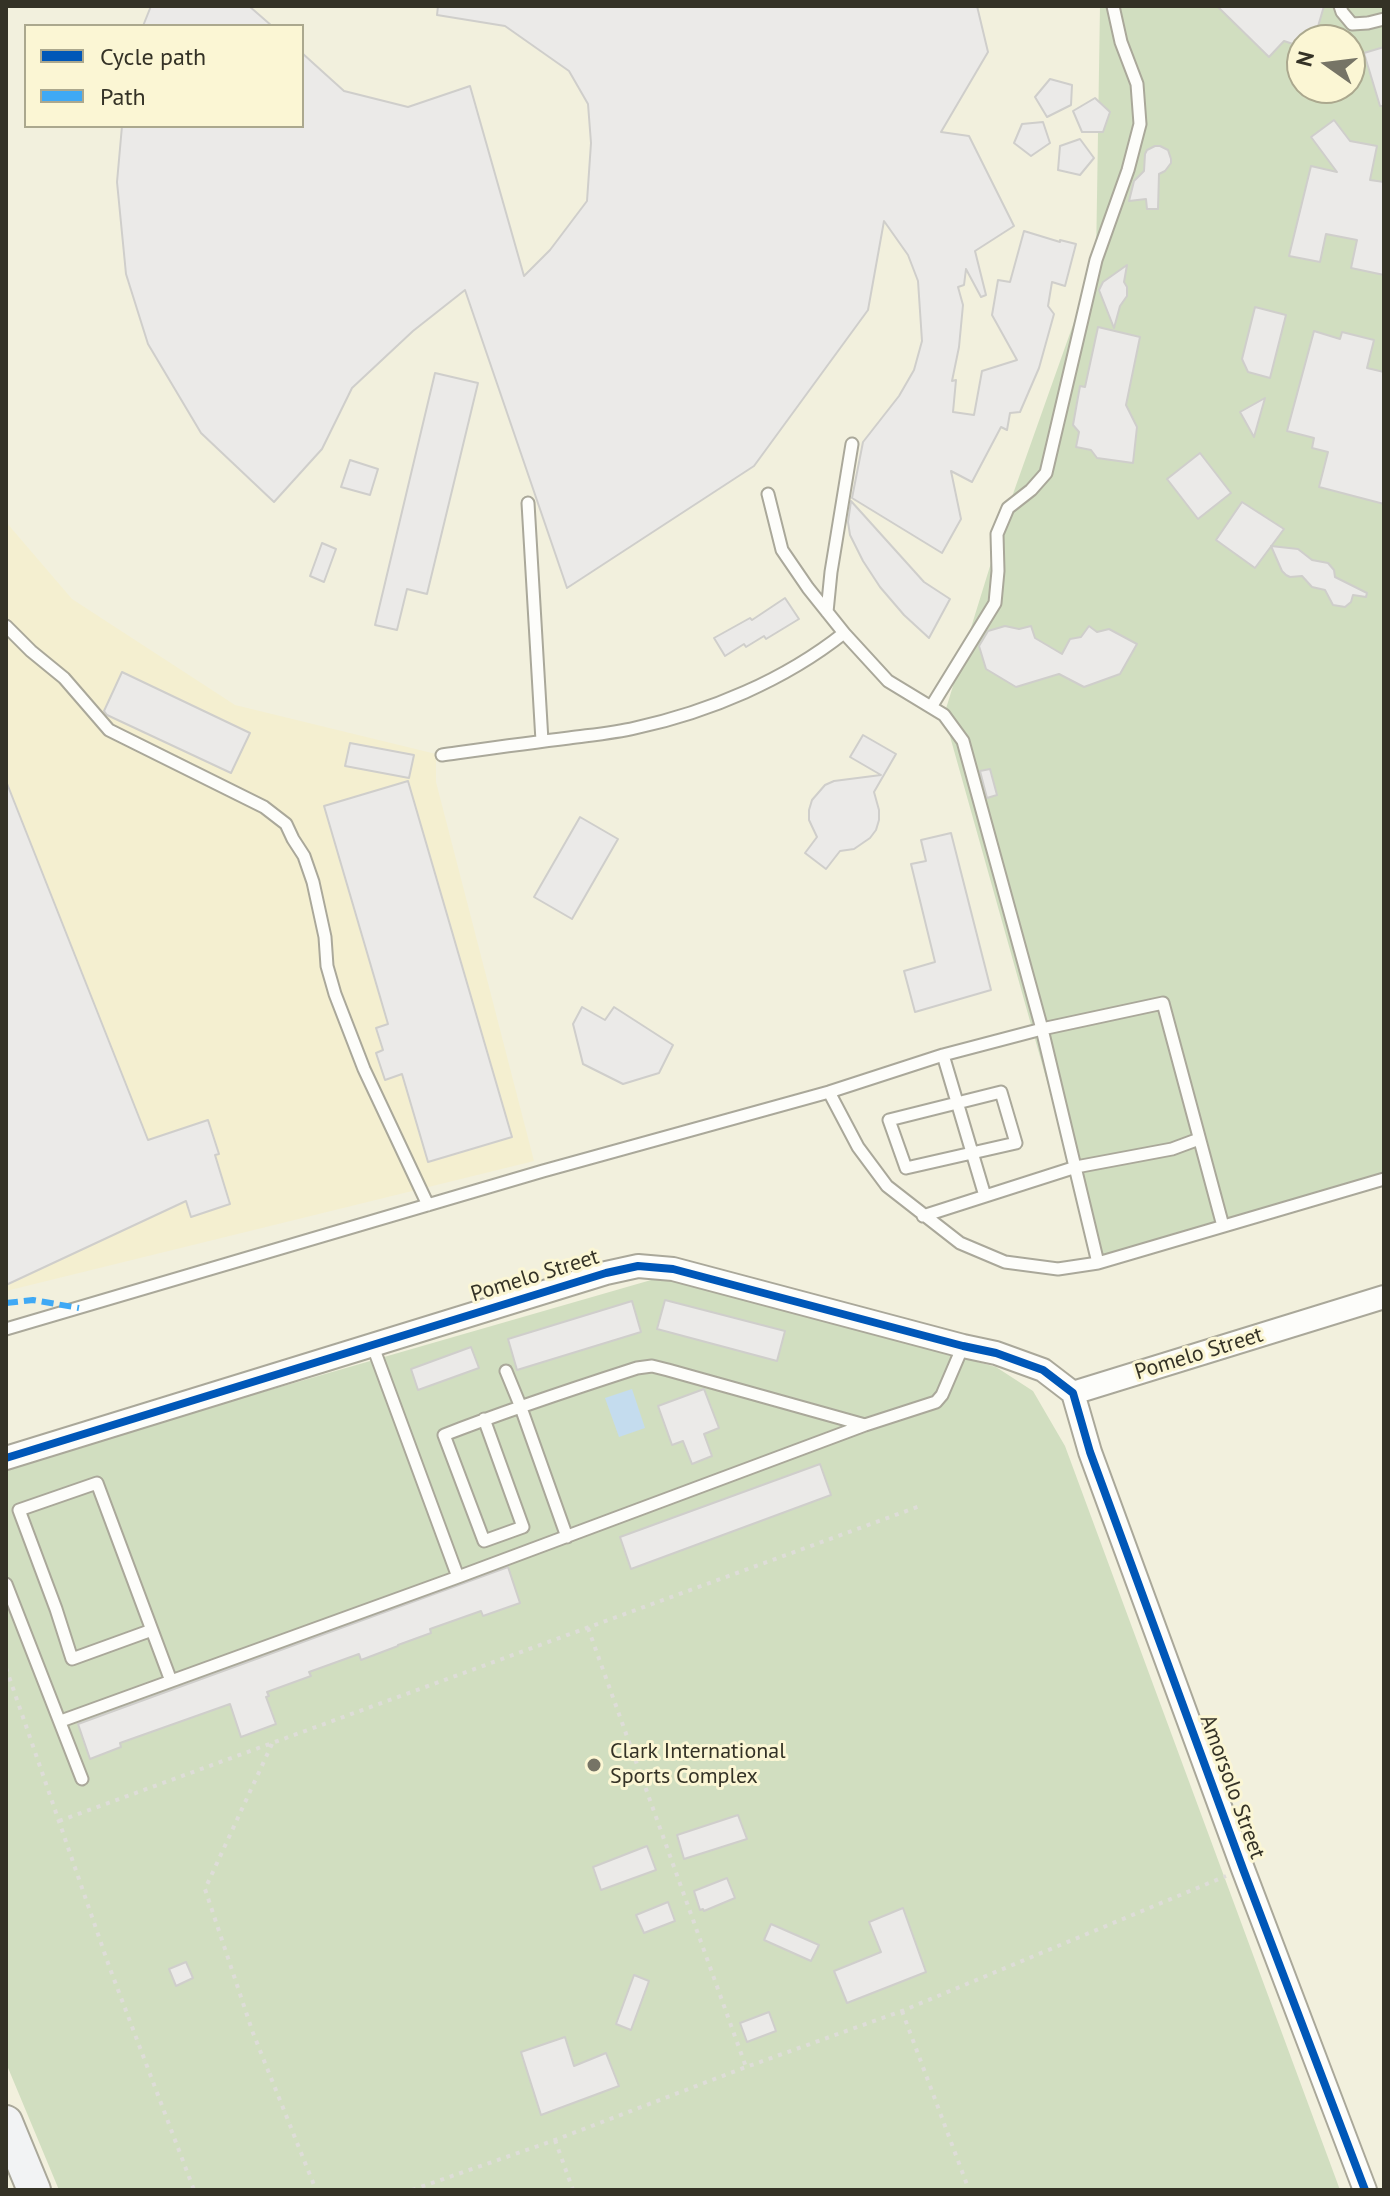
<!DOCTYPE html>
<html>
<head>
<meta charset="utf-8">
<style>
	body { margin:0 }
	#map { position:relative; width:1390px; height:2196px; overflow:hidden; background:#f2f0dd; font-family:"PT Sans",sans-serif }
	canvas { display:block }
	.frame { position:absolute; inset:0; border:8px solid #343226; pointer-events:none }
	.legend { position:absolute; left:24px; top:24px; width:280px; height:104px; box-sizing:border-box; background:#fbf6d4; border:2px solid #aba88e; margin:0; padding:10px 14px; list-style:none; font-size:24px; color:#343226 }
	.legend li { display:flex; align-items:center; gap:16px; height:40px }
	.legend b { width:40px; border:2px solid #aba88e }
	.north { position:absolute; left:1286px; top:24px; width:80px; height:80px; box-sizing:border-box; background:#fbf6d4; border:2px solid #aba88e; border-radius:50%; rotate:284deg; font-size:22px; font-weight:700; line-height:32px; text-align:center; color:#343226 }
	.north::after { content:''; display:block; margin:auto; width:28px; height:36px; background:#767466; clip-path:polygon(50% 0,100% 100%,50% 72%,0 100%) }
</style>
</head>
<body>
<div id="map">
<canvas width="1390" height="2196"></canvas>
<div class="frame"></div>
<ul class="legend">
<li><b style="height:10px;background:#0057b8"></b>Cycle path</li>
<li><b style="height:10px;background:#3fa9f5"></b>Path</li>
</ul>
<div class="north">N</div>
</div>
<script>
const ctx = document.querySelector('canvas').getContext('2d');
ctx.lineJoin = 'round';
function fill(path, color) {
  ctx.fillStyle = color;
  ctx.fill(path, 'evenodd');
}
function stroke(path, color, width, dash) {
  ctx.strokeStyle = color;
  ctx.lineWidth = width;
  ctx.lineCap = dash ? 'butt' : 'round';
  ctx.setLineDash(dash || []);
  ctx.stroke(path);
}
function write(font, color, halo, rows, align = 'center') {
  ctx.font = font + ' "PT Sans",sans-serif';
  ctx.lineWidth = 6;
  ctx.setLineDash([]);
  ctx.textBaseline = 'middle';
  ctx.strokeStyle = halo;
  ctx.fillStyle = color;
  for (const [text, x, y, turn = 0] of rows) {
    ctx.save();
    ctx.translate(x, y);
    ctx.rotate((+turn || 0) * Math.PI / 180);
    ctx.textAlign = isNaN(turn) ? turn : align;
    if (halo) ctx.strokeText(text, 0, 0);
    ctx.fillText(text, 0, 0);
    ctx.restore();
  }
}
const built = new Path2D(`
	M6,522L72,599L235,705L436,754V782L534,1161L6,1291Z`);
const green = new Path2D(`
	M1100,6H1384V1181L1098,1263L944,715L1008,508L1096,260ZM1302,40H1350V88H1302Z
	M665,1276L996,1367L1033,1391L1065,1446L1340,2190H59L6,2063V1466Z`);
const water = new Path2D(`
	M632,1389L645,1428L619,1437L605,1398Z`);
const building = new Path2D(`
	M151,6H249L272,26H143Z
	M438,6H977L988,52L941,132L969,136L1014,226L975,251L986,295L981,297L966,269L964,285L958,287L963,305L959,347L952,381L956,380L953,412L974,415L982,371L1017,360L992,315L998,280L1010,282L1024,231L1060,242V240L1076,244L1065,286L1052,282L1048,306L1054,314L1039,368L1020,412L1010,413L1007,430L1001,427L972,482L951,471L961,519L942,553L852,498L863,442L899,396L914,370L922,341L918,281L908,255L884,221L868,310L754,466L567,588L465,290L413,331L352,388L322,449L274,502L201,433L148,344L126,274L117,182L122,126H302V53L344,91L408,107L470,86L524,276L550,250L587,201L591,143L588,104L569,71L505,26L437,15Z
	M1217,6H1324L1314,40H1302V47L1284,41L1269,57Z
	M1384,47V106H1380L1364,53Z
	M1050,79L1072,85L1071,105L1047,117L1035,97Z
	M1095,98L1110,112L1103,132H1082L1073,111Z
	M1334,120L1350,141L1377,146L1370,180L1384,182V275L1351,268L1357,240L1326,234L1320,262L1289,256L1311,166L1337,172L1311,137Z
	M1043,122L1050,143L1031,156L1014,143L1022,124Z
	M1080,139L1094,158L1080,175L1058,170L1060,146Z
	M1155,146H1160L1168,150L1171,159V163L1165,171L1159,174L1158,209H1147L1146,199L1129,201L1134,181L1144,171L1145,154L1147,150Z
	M1127,265L1124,282L1127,287V296L1120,306L1114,328L1099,290L1103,282Z
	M1255,307L1286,315L1270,378L1248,372L1242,359Z
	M1098,327L1140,337L1126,405L1137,427L1133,463L1097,458L1091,450L1076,447L1079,432L1073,425L1080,386L1085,387Z
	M1314,331L1340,339L1342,332L1374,340L1367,368L1384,372V504L1319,487L1328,452L1312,448L1314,438L1287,431Z
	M435,373L478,383L427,594L407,589L397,630L375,625Z
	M1265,398L1254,437L1240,412Z
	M1200,453L1231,493L1198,519L1167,479Z
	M350,460L378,469L370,495L341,487Z
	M851,501L924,582L950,599L929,638L904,615L880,587L863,561L850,535L848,522Z
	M1242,502L1284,529L1255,568L1216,540Z
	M322,543L336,549L324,582L310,576Z
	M1271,546L1298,549L1312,560L1328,563L1334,570L1335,577L1367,593L1366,597L1353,595L1351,602L1345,607L1333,605L1325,590L1312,587L1302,576L1290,577L1286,575L1282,571Z
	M785,598L799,619L766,639L764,636L746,647L744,644L725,656L714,638L750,618L752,620Z
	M1005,626L1019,629L1031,626L1035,638L1062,654L1070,639L1081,637L1089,626L1097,632L1109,629L1137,644L1120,674L1084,687L1059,674L1016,687L986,669L979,646L988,631Z
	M122,672L250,733L231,773L107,715L104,711Z
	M863,735L896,754L874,792L879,810V820L876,830L870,838L854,849L840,851L826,869L805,853L817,837L809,820V810L812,800L825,785L834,781L881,775L850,757Z
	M350,743L414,755L409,778L345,766Z
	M990,769L997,795L987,798L980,771Z
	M6,781L148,1140L208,1120L219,1154L215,1155L230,1204L191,1217L186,1201L6,1285Z
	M408,781L512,1137L428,1162L402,1074L385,1080L376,1053L383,1050L376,1028L388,1024L324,806Z
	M580,817L618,839L572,919L534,897Z
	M951,833L991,990L915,1012L904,971L935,962L911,864L926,861L921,840Z
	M582,1007L605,1020L614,1007L673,1045L659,1073L623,1084L583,1064L573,1024Z
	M665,1300L785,1331L777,1361L657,1329Z
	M632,1301L641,1332L517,1370L508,1339Z
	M471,1347L479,1368L418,1390L411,1369Z
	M704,1389L719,1428L704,1434L712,1456L692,1464L683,1441L672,1445L658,1406Z
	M820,1464L831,1495L631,1569L620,1537Z
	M508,1567L520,1603L483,1616L481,1611L430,1629L431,1633L398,1645V1646L361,1660L359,1654L309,1672L311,1676L267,1692L269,1696L266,1697L276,1724L241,1737L230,1704L120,1743L121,1747L90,1759L78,1724Z
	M738,1815L747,1839L684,1859L677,1835Z
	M647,1846L656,1870L601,1890L593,1867Z
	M727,1878L735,1898L704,1911L703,1909L700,1910L694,1891Z
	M668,1902L675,1921L644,1933L636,1915Z
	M903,1908L926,1972L847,2003L834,1971L881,1952L869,1922Z
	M771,1924L819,1945L811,1961L764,1940Z
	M186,1962L193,1978L176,1986L169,1969Z
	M634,1975L649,1981L631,2030L616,2024Z
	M769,2012L776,2031L747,2042L740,2023Z
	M565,2037L574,2066L606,2053L619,2086L541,2115L521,2052Z`);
const path = new Path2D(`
	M588,1628L746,2067
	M6,1668L109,1966L194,2190
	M272,1744L205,1889L253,2033L316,2190
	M59,1821L920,1506
	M902,2011L969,2190
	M555,2140L573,2190
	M412,2190L555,2140L746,2067L902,2011L1226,1876`);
const lane = new Path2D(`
	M1340,6L1342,12L1352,24L1368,23L1384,19
	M768,494L782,550L808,588L844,633
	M528,503L542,741
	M827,612L831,572L852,444
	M6,626L31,651L64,678L109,730L264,807L286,824L293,839L304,856L313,882L325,937L327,966L335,994L364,1069L428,1205
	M931,707L995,603L998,571L997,534L1008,508L1031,490L1046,473L1096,260L1128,170L1140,124L1137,84L1121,42L1113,6
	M442,755C485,749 527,743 569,738C591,735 614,733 635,728C709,712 785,680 844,633L888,681L944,715L963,741L1042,1029L1098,1263L1384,1179
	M943,1055L985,1196
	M829,1092L858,1147L887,1186L960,1243L1005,1262L1058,1269L1098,1263
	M1001,1092L1016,1143L906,1168L889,1120Z
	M923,1216L1076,1167L1172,1149L1199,1139
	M6,1329L543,1171L829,1092L943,1055L1042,1029L1163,1003L1223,1226
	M372,1344L458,1577
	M506,1371L520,1405L567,1537
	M484,1419L523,1527L484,1541L444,1435C508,1410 572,1389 637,1368L652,1366L668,1370L865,1425
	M6,1584L82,1779
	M152,1630L72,1659L56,1609L19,1510L97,1483L171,1681
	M61,1721L458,1577L865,1425L936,1402L942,1395L963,1346`);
const street = new Path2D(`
	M1073,1393L1090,1452L1243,1869L1365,2190
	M1073,1393L1384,1297
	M6,1458L606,1273L638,1266L673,1269L963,1346L996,1353L1043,1370L1073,1393`);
const secondary = new Path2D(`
	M6,2122L34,2190`);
const quiet = new Path2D(`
	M6,1303L33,1300L79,1308`);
const cycleway = new Path2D(`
	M6,1458L606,1273L638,1266L673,1269L963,1346L996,1353L1043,1370L1073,1393L1090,1452L1243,1869L1365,2190`);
const markers = [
	[594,1765,8,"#767466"]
];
const streetNames = [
	["Pomelo Street",535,1276,-17],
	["Pomelo Street",1199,1354,-17],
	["Amorsolo Street",1232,1787,70]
];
const poiNames = [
	["Clark International",610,1752],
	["Sports Complex",610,1777]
];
fill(built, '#f4efd0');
fill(green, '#d1dec0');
fill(water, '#c4dcee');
fill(building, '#ebeae8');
stroke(building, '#cfcecb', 2);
stroke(lane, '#aaa89a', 15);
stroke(street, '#aaa89a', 26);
stroke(secondary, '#aaa89a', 36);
stroke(path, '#deddd8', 4, [4, 6]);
stroke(lane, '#fdfdfa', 11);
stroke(street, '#fdfdfa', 22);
stroke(secondary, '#f2f3f4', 32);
stroke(quiet, '#3fa9f5', 6, [12, 6]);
stroke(cycleway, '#0057b8', 8);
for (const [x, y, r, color] of markers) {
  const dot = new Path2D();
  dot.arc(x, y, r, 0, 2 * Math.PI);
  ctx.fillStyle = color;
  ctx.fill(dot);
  stroke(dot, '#fbf6d4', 3);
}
write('22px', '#343226', '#fbf6d4', streetNames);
write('22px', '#343226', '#fbf6d4', poiNames, 'left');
</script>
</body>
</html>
